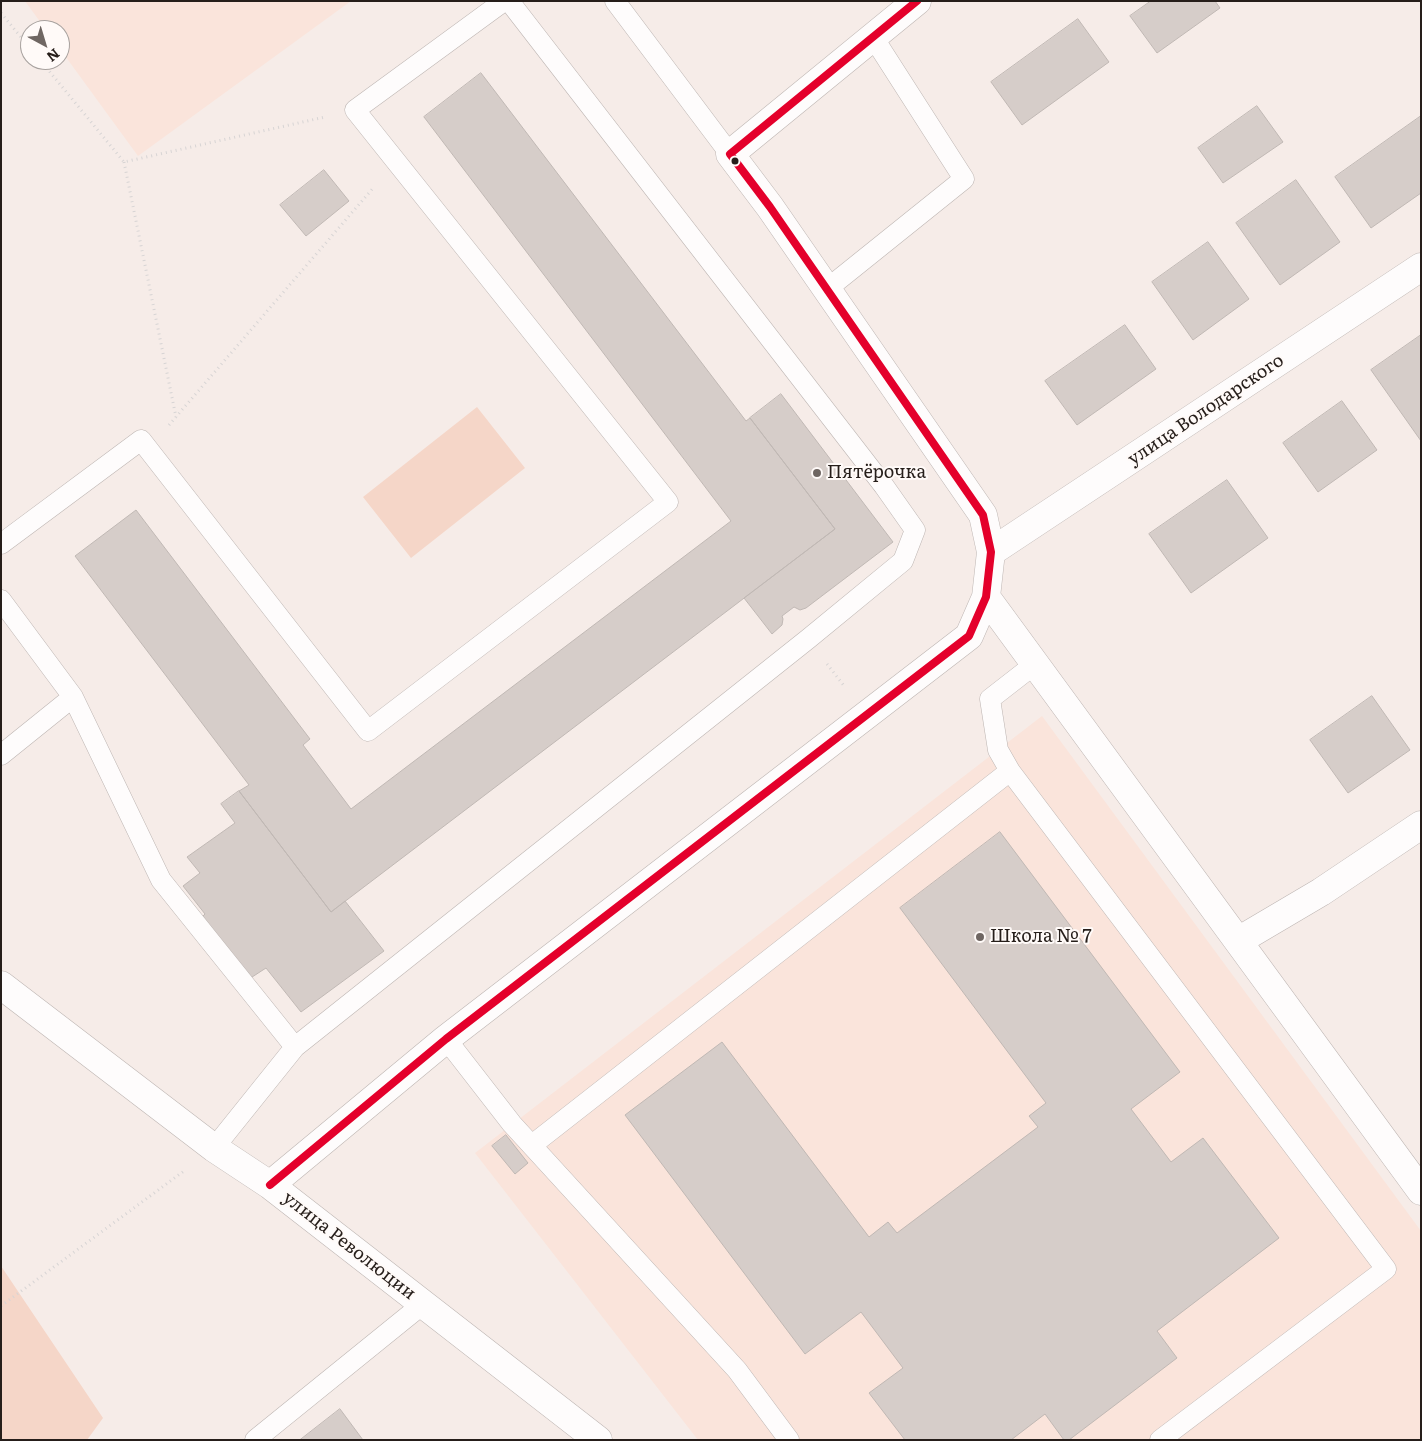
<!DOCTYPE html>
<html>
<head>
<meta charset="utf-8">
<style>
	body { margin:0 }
	#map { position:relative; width:1422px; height:1441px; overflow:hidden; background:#f6ece8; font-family:Literata,serif }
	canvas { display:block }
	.frame { position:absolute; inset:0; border:2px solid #261e1a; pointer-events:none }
	.north { position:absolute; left:20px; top:20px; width:50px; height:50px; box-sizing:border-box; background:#fffaf8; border:1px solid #a8a29f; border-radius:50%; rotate:141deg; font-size:14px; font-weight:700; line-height:20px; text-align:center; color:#261e1a }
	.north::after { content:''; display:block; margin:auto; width:18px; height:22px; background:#6f6662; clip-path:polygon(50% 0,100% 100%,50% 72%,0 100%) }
</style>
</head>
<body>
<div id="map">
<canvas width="1422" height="1441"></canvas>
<div class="frame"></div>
<div class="north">N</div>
</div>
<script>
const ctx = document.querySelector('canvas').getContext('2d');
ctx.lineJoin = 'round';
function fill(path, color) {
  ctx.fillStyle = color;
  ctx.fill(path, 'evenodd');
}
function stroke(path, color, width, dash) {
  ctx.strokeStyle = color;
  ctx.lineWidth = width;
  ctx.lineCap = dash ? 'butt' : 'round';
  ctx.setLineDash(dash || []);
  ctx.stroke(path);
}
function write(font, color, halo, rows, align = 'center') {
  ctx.font = font + ' Literata,serif';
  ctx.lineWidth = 4;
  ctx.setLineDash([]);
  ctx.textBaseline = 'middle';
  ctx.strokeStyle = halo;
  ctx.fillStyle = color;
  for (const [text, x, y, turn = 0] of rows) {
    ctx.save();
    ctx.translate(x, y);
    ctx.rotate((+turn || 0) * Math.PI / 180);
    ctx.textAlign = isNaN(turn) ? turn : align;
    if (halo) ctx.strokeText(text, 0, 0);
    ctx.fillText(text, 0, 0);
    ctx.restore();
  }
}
const built = new Path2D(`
	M25,1H351L138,156L60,49V30H46Z
	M1042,716L1421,1231V1440H698L475,1153Z`);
const green = new Path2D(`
	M477,407L525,468L411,558L363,497Z
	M1,1266L103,1418L87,1440H1Z`);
const building = new Path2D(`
	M1151,1H1215L1220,8L1157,53L1130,16Z
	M1078,19L1109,62L1022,125L991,82Z
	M481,73L746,421L750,418L835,529L331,912L239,791L249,785L75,556L136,510L310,739L303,745L351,809L731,521L424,117Z
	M1257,106L1283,142L1223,183L1198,148Z
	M1421,116V193L1371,228L1335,177Z
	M324,170L349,201L306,236L280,205Z
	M1296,180L1340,242L1280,285L1236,223Z
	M1208,242L1249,299L1193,340L1152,282Z
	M1125,325L1156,369L1077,425L1045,381Z
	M1421,335V441L1371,370Z
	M781,394L893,542L806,608L800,610L794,607L782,616L783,619L782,625L772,634L744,598L835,529L750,418Z
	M1342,401L1377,450L1318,492L1283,443Z
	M1227,480L1268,538L1191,593L1149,534Z
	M1372,696L1410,750L1348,793L1310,740Z
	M239,791L331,912L345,901L384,951L301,1012L266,968L249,979L202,917L205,914L183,886L200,873L187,857L235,823L221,804Z
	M1000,832L1180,1072L1131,1109L1171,1162L1203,1138L1279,1238L1157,1331L1177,1358L1069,1440H1064L1045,1414L1011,1440H905L869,1393L903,1368L861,1312L805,1354L625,1115L722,1042L869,1237L888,1222L897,1233L1038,1127L1029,1116L1046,1103L900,908Z
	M506,1135L528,1163L515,1174L492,1146Z
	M340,1409L363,1440H300Z`);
const path = new Path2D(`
	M1,13L30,48
	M40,60L124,162L325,117
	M124,162L176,417
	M169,425L374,187
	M827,664L845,687
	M1,1306L184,1171`);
const lane = new Path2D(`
	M615,1L730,154
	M827,289L964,179L873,37
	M1,544L141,440L368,731L668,502L355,110L504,1
	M1,600L73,697L161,880L295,1047L808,639L903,561L915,530L884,486L509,1
	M1035,664L990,699L998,750L1010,771L1386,1269L1160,1440
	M1,755L73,697
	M446,1039L512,1124L737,1370L789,1440
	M532,1145L1010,771
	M214,1148L295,1047
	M255,1440L423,1304`);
const street = new Path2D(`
	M991,552L1421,267
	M986,597L1421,1191
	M1238,941L1321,892L1421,825
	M1,985L214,1148L270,1185L598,1440
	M270,1185L446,1039L969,636L986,597L991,552L983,515L770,207L730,154L917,1`);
const bus1 = new Path2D(`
	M270,1185L446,1039L969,636L986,597L991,552L983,515L770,207L730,154L917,1`);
const markers = [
	[735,161,4.5,"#261e1a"],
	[817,473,5,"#6f6662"],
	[980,937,5,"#6f6662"]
];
const streetNames = [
	["улица Володарского",1206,410,-34],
	["улица Революции",349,1246,38]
];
const poiNames = [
	["Пятёрочка",827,473],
	["Школа № 7",990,937]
];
fill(built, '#fae4db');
fill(green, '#f5d6c8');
fill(building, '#d6cdc9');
stroke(building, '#c0b8b4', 1);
stroke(lane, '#bdb5b2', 21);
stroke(street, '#bdb5b2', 29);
stroke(path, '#d7d4d4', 3, [1, 4]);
stroke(lane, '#fefcfc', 20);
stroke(street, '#fefcfc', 28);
stroke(bus1, '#e4002b', 8);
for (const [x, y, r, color] of markers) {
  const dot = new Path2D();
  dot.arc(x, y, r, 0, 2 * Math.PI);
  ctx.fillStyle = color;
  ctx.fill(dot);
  stroke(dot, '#fffaf8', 2);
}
write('18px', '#261e1a', '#fffaf8', streetNames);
write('18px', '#261e1a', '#fffaf8', poiNames, 'left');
</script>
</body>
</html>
